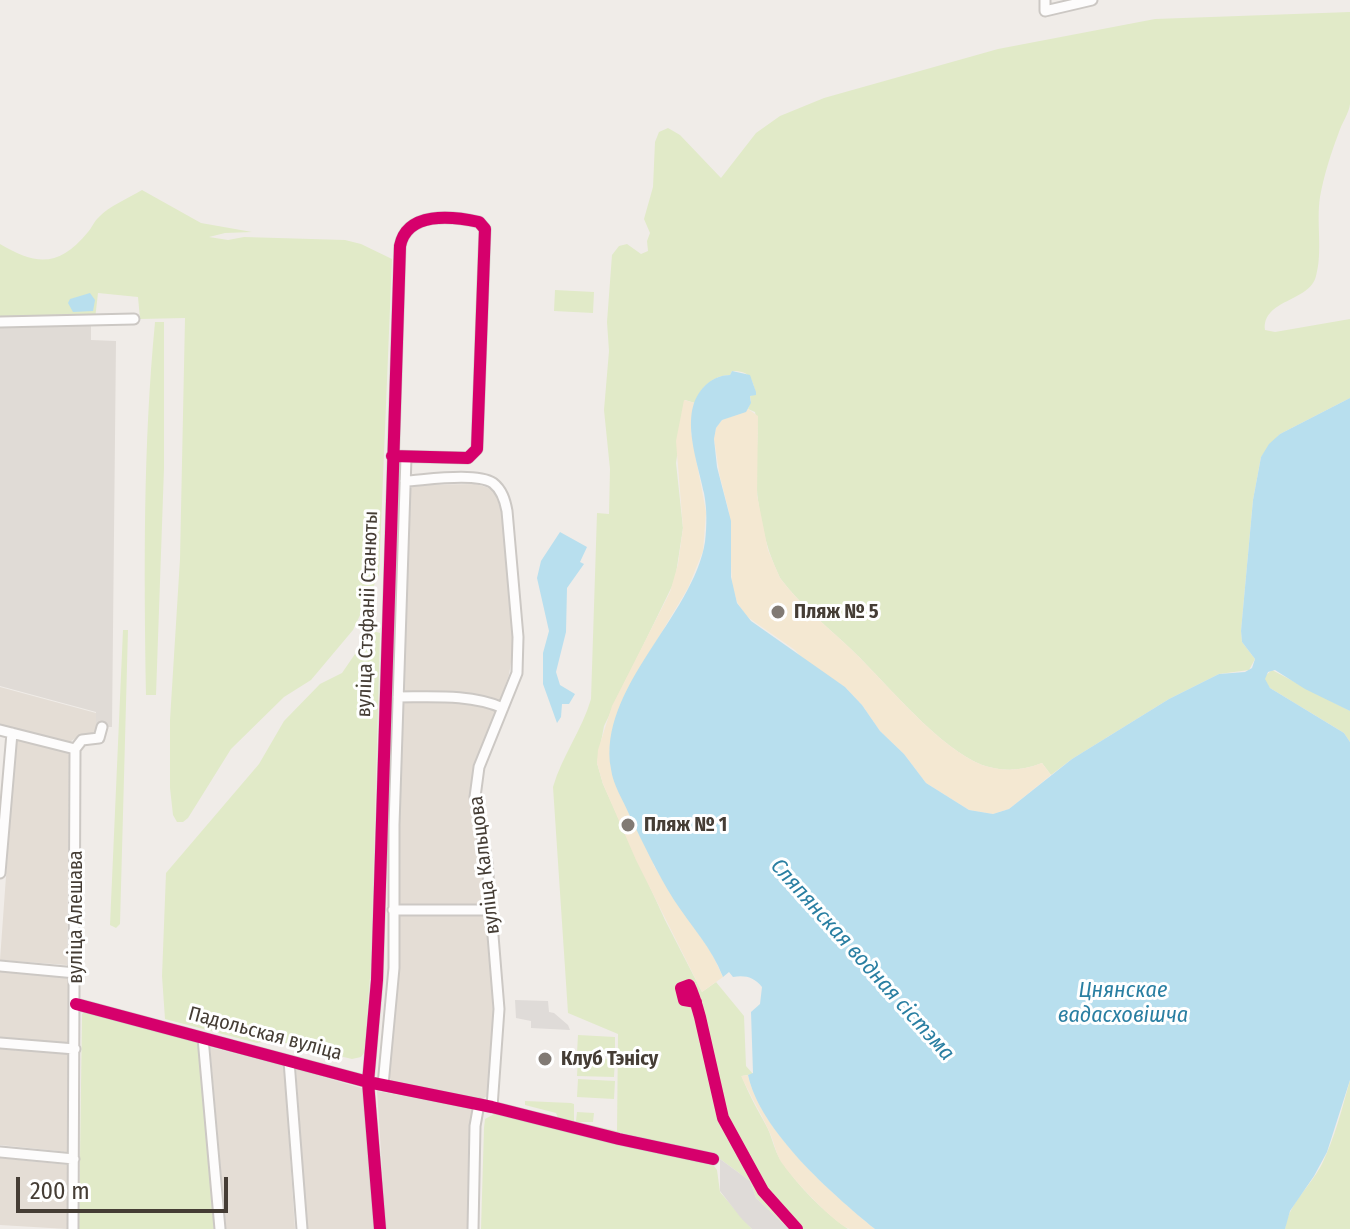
<!DOCTYPE html>
<html>
<head>
<meta charset="utf-8">
<style>
	body { margin:0 }
	#map { position:relative; width:1350px; height:1229px; overflow:hidden; background:#f0ece8; font-family:"Fira Sans Condensed",sans-serif }
	canvas { display:block }
	.scale { position:absolute; left:16px; top:1177px; width:212px; height:36px; box-sizing:border-box; border:4px solid #453d35; border-top:0; padding-left:10px; font-size:24px; line-height:28px; white-space:nowrap; color:#453d35; -webkit-text-stroke:6px #fff; paint-order:stroke }
</style>
</head>
<body>
<div id="map">
<canvas width="1350" height="1229"></canvas>
<div class="scale">200 m</div>
</div>
<script>
const ctx = document.querySelector('canvas').getContext('2d');
ctx.lineJoin = 'round';
function fill(path, color) {
  ctx.fillStyle = color;
  ctx.fill(path, 'evenodd');
}
function stroke(path, color, width, dash) {
  ctx.strokeStyle = color;
  ctx.lineWidth = width;
  ctx.lineCap = dash ? 'butt' : 'round';
  ctx.setLineDash(dash || []);
  ctx.stroke(path);
}
function write(font, color, halo, rows, align = 'center') {
  ctx.font = font + ' "Fira Sans Condensed",sans-serif';
  ctx.lineWidth = 6;
  ctx.setLineDash([]);
  ctx.textBaseline = 'middle';
  ctx.strokeStyle = halo;
  ctx.fillStyle = color;
  for (const [text, x, y, turn = 0] of rows) {
    ctx.save();
    ctx.translate(x, y);
    ctx.rotate((+turn || 0) * Math.PI / 180);
    ctx.textAlign = isNaN(turn) ? turn : align;
    if (halo) ctx.strokeText(text, 0, 0);
    ctx.fillText(text, 0, 0);
    ctx.restore();
  }
}
const residential = new Path2D(`
	M475,484L494,489L500,497L502,505L514,643L509,675L500,700L497,701L448,692H405L402,689L409,490L414,485Z
	M0,687L96,713V735L79,736L68,743L0,725Z
	M406,700L471,703L496,711L474,766L471,787L470,807L479,850L485,905L400,907L397,905L402,703Z
	M16,737L69,751L67,965L0,960Z
	M487,912L493,1011L490,1094L483,1099L391,1081L389,1076L397,992V916L400,913Z
	M0,971L68,978L70,1043L0,1037Z
	M210,1047L284,1066L295,1229H226Z
	M0,1049L71,1054L68,1152L0,1145Z
	M296,1069L365,1089L375,1229H307Z
	M377,1091L477,1109L473,1229H386Z
	M0,1158L68,1165L67,1229L0,1225Z`);
const industrial = new Path2D(`
	M91,324V340L116,341L112,727H96V712L0,686V326Z`);
const green = new Path2D(`
	M1350,12C1350,40 1350,76 1350,104C1349,113 1342,123 1339,132C1331,153 1324,175 1320,197C1316,223 1323,251 1316,276C1310,302 1262,299 1265,330L1275,332L1350,319V398L1280,434L1261,457L1253,500L1241,631L1242,642L1255,659L1249,670L1219,674L1169,699L1072,759L1051,775L1042,763C1021,771 1003,772 982,765C939,748 888,685 854,652C829,628 801,606 780,578C764,546 756,505 756,469C756,449 760,431 755,412L748,409L751,401L750,396L756,394C752,378 750,371 732,371L730,375C712,376 701,387 695,403L685,400L676,463L683,528L675,580L604,726L597,763L603,784L665,920L702,992L716,982L744,1016L746,1066L753,1074L742,1076C748,1094 758,1110 767,1127C773,1139 774,1151 782,1162C799,1187 823,1211 848,1229H789L756,1198L750,1181L720,1159L685,1148L618,1132L616,1135L562,1121L558,1118L556,1113L525,1105V1101L571,1103L574,1104V1121H576L577,1112L594,1113L593,1122H578L617,1131L618,1034L568,1013L553,787C562,756 582,730 591,699L597,513L609,514L610,469L604,410L609,351L607,322L612,255L619,246L627,244L641,254L648,251L647,241L650,233L644,219L653,187L655,142L659,132L668,128L680,135L721,178L756,133L780,116L824,98L998,49L1155,19Z
	M142,190L201,223L252,232L225,233L209,237L228,240L244,237L345,240L361,244L392,259L379,575L353,630L311,680L284,697L231,749L188,818L183,822H177L173,815L170,788V720L180,559L185,318L140,319L138,297L98,293L95,319L0,322V244C37,266 59,267 88,232C92,228 94,221 99,217C109,206 129,198 142,190Z
	M555,290L594,292L593,313L554,311Z
	M155,322H164V468L156,695H146C144,570 143,447 155,322Z
	M123,630H128L120,924L116,928L110,925Z
	M373,631L380,633L371,965L364,1053L361,1057L352,1059L273,1040L257,1043L165,1019L162,976L166,873L259,764L284,721L320,684L342,673L366,638Z
	M1272,670L1350,711V742L1344,733L1270,688L1265,682V676Z
	M87,1010L194,1040L198,1043L214,1229H79L82,1014Z
	M578,1035L615,1037V1055L577,1053Z
	M578,1058L615,1059L614,1077L577,1076Z
	M578,1079L615,1081L614,1099L577,1097Z
	M1350,1080V1229H1285C1288,1204 1311,1186 1322,1164C1335,1137 1342,1109 1350,1080Z
	M496,1113L714,1166L717,1170L720,1192L752,1229H481L484,1128L485,1119Z`);
const sand = new Path2D(`
	M684,400L695,403L691,432L706,512L703,551L688,588L635,677L617,719L654,866L712,954L723,977L702,992L636,860L603,784L597,763L598,750L612,706L670,592L678,564L683,528L676,441Z
	M748,409L758,416L757,495L768,550L780,578C801,606 829,628 854,652C888,685 939,748 982,765C1003,772 1021,771 1042,763L1051,775L1009,809L993,814L969,810L926,783L904,754L880,731L862,705L845,687L806,662L795,650L746,616L737,602L732,586L729,512L720,477L714,439L716,428L722,420Z
	M748,1075C760,1130 832,1194 875,1229C867,1229 857,1229 850,1229C835,1225 788,1174 780,1160C775,1151 774,1141 769,1131C761,1113 750,1095 741,1076Z`);
const parking = new Path2D(`
	M515,1000L548,1001L549,1012L554,1013L568,1025L570,1030L531,1028V1021L516,1018Z
	M720,1159L750,1181L756,1198L789,1229H752L741,1218L720,1191Z`);
const water = new Path2D(`
	M90,293L95,300L93,311L73,312L68,303L70,299Z
	M732,371L750,375L756,392V395L750,396L751,403L746,412L722,420L716,428L714,439L717,467L731,521V577L737,603L751,621L845,687L862,705L880,731L904,754L926,783L969,810L993,814L1009,809L1072,759L1169,699L1219,674L1245,672L1252,668L1255,659L1242,642L1241,631L1253,500L1261,457L1269,444L1280,434L1350,398V711L1305,689L1275,670L1268,672L1265,679L1270,688L1344,733L1350,742V1080L1327,1152L1314,1176L1290,1211L1285,1229H875C832,1194 760,1131 748,1075L753,1073L751,1012L760,1004L762,987C754,977 745,975 733,977L729,972L723,977C712,948 691,926 674,900C657,873 643,843 629,814C623,800 613,785 611,769C597,688 693,617 705,542C707,525 707,509 704,493C698,461 676,409 708,383C714,378 722,375 730,375Z
	M560,532L587,547L580,562L584,564L567,588L566,632L556,672L560,685L575,694L569,704H562L561,717L557,723L543,684V653L549,631L537,578L541,561Z`);
const minor = new Path2D(`
	M1045,0V11L1092,0
	M0,322L134,319
	M405,481C426,480 476,472 493,483C502,490 505,500 507,511L518,637L517,673L479,767L475,797L487,862L499,1009L492,1107
	M398,697C432,697 471,694 503,708
	M0,730L75,749
	M75,749L82,740L99,738L102,727
	M0,873L12,733
	M393,910H491
	M0,966L76,973
	M76,1004L368,1082L492,1107L619,1139L713,1159
	M203,1038L220,1229
	M0,1043L75,1049
	M289,1061L302,1229
	M383,1085L394,968V825L406,457
	M0,1152L74,1159
	M73,1229L75,749
	M380,1229L368,1082L377,980L400,246C407,211 452,216 479,222L485,229L477,449L468,458L392,456
	M473,1229L475,1126L479,1104`);
const cycleway = new Path2D(`
	M696,1002L684,1000L681,988L689,985C694,995 697,1006 700,1017L723,1118L763,1191L797,1229
	M76,1004L368,1082L492,1107L619,1139L713,1159
	M380,1229L368,1082L377,980L400,246C407,211 452,216 479,222L485,229L477,449L468,458L392,456`);
const markers = [
	[778,612,8,"#817a74"],
	[628,825,8,"#817a74"],
	[545,1059,8,"#817a74"]
];
const poiNames = [
	["Пляж № 5",794,612],
	["Пляж № 1",644,825],
	["Клуб Тэнісу",561,1059]
];
const streetNames = [
	["вуліца Стэфаніі Станюты",368,614,-88],
	["вуліца Кальцова",485,865,-97],
	["вуліца Алешава",76,917,-90],
	["Падольская вуліца",265,1034,15]
];
const waterNames = [
	["Сляпянская водная сістэма",862,960,48],
	["Цнянскае",1123,991],
	["вадасховішча",1123,1016]
];
fill(residential, '#e4ddd5');
fill(industrial, '#e0dbd6');
fill(green, '#e1eac8');
fill(sand, '#f4e8d2');
fill(parking, '#dfdbd8');
fill(water, '#b8dfee');
stroke(minor, '#ccc8c4', 13);
stroke(minor, '#fdfcfc', 9);
stroke(cycleway, '#d6006c', 12);
for (const [x, y, r, color] of markers) {
  const dot = new Path2D();
  dot.arc(x, y, r, 0, 2 * Math.PI);
  ctx.fillStyle = color;
  ctx.fill(dot);
  stroke(dot, '#fff', 3);
}
write('bold 20px', '#453d35', '#fff', poiNames, 'left');
write('20px', '#453d35', '#fff', streetNames);
write('italic 22px', '#2a7fa2', '#fff', waterNames);
</script>
</body>
</html>
